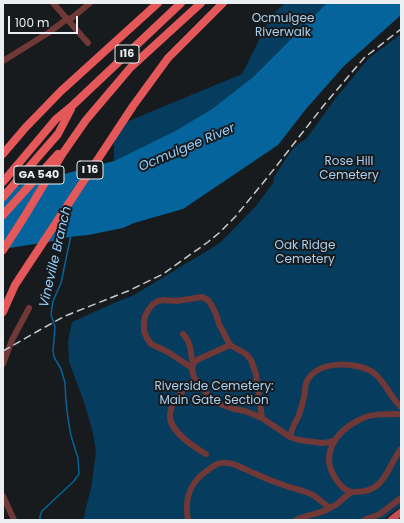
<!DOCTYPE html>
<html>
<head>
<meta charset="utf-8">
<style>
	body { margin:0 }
	#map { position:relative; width:404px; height:523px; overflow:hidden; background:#171b1e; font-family:Poppins,sans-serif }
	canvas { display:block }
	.frame { position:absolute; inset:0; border:4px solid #eceff1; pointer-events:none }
	.scale { position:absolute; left:8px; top:16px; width:70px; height:18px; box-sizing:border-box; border:2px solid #eceff1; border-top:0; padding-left:5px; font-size:12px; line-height:14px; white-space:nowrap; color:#eceff1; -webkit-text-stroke:3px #171b1e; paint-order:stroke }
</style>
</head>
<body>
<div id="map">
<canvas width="404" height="523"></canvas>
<div class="frame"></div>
<div class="scale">100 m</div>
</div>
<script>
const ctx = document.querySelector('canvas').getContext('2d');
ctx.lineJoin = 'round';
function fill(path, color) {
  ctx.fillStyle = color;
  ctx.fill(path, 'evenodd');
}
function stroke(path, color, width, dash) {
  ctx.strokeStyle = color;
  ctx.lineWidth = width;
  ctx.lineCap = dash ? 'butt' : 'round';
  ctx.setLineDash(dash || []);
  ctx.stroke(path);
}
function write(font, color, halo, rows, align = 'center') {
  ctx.font = font + ' Poppins,sans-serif';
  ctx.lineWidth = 4;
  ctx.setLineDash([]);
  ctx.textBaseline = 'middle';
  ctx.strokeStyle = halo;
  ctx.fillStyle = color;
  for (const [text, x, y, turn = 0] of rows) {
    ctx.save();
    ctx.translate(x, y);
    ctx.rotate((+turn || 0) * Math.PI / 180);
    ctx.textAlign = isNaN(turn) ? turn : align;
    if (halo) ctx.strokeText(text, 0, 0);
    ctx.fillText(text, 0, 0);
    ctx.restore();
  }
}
const green = new Path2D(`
	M285,3H327L253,77L212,109L175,131L114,161V129L131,120L242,74L271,16Z
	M401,34V506L383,520H83L91,488L96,452L93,433L84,402L69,362L68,341L72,322L114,303L134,295L220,243L256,206L273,183L274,177L291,151L298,144L306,139L335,99L369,58Z`);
const water = new Path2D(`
	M327,3H401V15L344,66L306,109L278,145L183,209L134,223L123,228L88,235L69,237L54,241L3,249V189L14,187L114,161L175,131L212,109L253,77Z`);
const stream = new Path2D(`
	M40,520V516L42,511L73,482L79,474L78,458L71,436L68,419L66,402L65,383L61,369L54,357L53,351L55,327L51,314L53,301L61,283L71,235`);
const minor = new Path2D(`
	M53,3L88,43
	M3,61L48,33L67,19L72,18L90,3
	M183,334C190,341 191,351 192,360L194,363
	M230,345L199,359L193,363L192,371L194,377L208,395L220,404L234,409L245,411L262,418L290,437L299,440L322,443L330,442L335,440
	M3,364L12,340L29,308
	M192,368L168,352L151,344L147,338L144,331V321L145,316L149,309L153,304L158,301L163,300L176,301L202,297L208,300L212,306L216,314L219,324L230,345L246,354L251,360L256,374L262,418
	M195,379C186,387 171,401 170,414C168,430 194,447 206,454
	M401,414C388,414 371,413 359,420C336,431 319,455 336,479C339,485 346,491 352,492C358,492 365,492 371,489C386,483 391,461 401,449
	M290,437C291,433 292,429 294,425C295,422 297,420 298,417C301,411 303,400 305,393C305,389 305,385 307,381C318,360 357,361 374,373C386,383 390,397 401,407
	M3,496L14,520
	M188,520C184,498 190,482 208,470C212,467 217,463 221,463C233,461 245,470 256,474C264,478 272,481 281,484C291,488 303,490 313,495C319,499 324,504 330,508
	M296,520C305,515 316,515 326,510C330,508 334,506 337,504C342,500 346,495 352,492
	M364,520L380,514L401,498`);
const major = new Path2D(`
	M391,520L401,512`);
const highway = new Path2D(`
	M3,154L26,127L61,91L158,3
	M3,182L56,119L73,105L181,3
	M3,197L58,134L71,109
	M3,215L58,154
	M3,250L23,219L63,153L86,120L131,67L201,3
	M3,312L15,285L133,106L168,58L223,3`);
const rail = new Path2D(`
	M3,351L38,331L65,316L128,291L163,274L208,242L219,233L235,217L267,178L324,105L364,58L401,29`);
const shields = [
	[127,54,24],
	[90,170,26],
	[39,175,50]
];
const shieldNames = [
	["I16",127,54],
	["I 16",90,170],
	["GA 540",39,175]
];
const parkNames = [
	["Ocmulgee",283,19],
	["Riverwalk",283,33],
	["Rose Hill",349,162],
	["Cemetery",349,176],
	["Oak Ridge",305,246],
	["Cemetery",305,260],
	["Riverside Cemetery:",214,387],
	["Main Gate Section",214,401]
];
const waterNames = [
	["Ocmulgee River",187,148,-23],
	["Vineville Branch",56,257,-77]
];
fill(green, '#063c5e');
fill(water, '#04649b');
stroke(stream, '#04649b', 1.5);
stroke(minor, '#703836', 6);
stroke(major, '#c44f50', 7);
stroke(highway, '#e5585a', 8);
stroke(rail, '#c8ccce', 1.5, [8, 4]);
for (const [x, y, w] of shields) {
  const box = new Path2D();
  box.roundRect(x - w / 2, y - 9, w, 18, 3);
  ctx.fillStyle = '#171b1e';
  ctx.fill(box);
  stroke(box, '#eceff1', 1);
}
write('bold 11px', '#eceff1', null, shieldNames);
write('12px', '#aacfee', '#171b1e', parkNames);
write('italic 13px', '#97d0ff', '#171b1e', waterNames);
</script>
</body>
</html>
